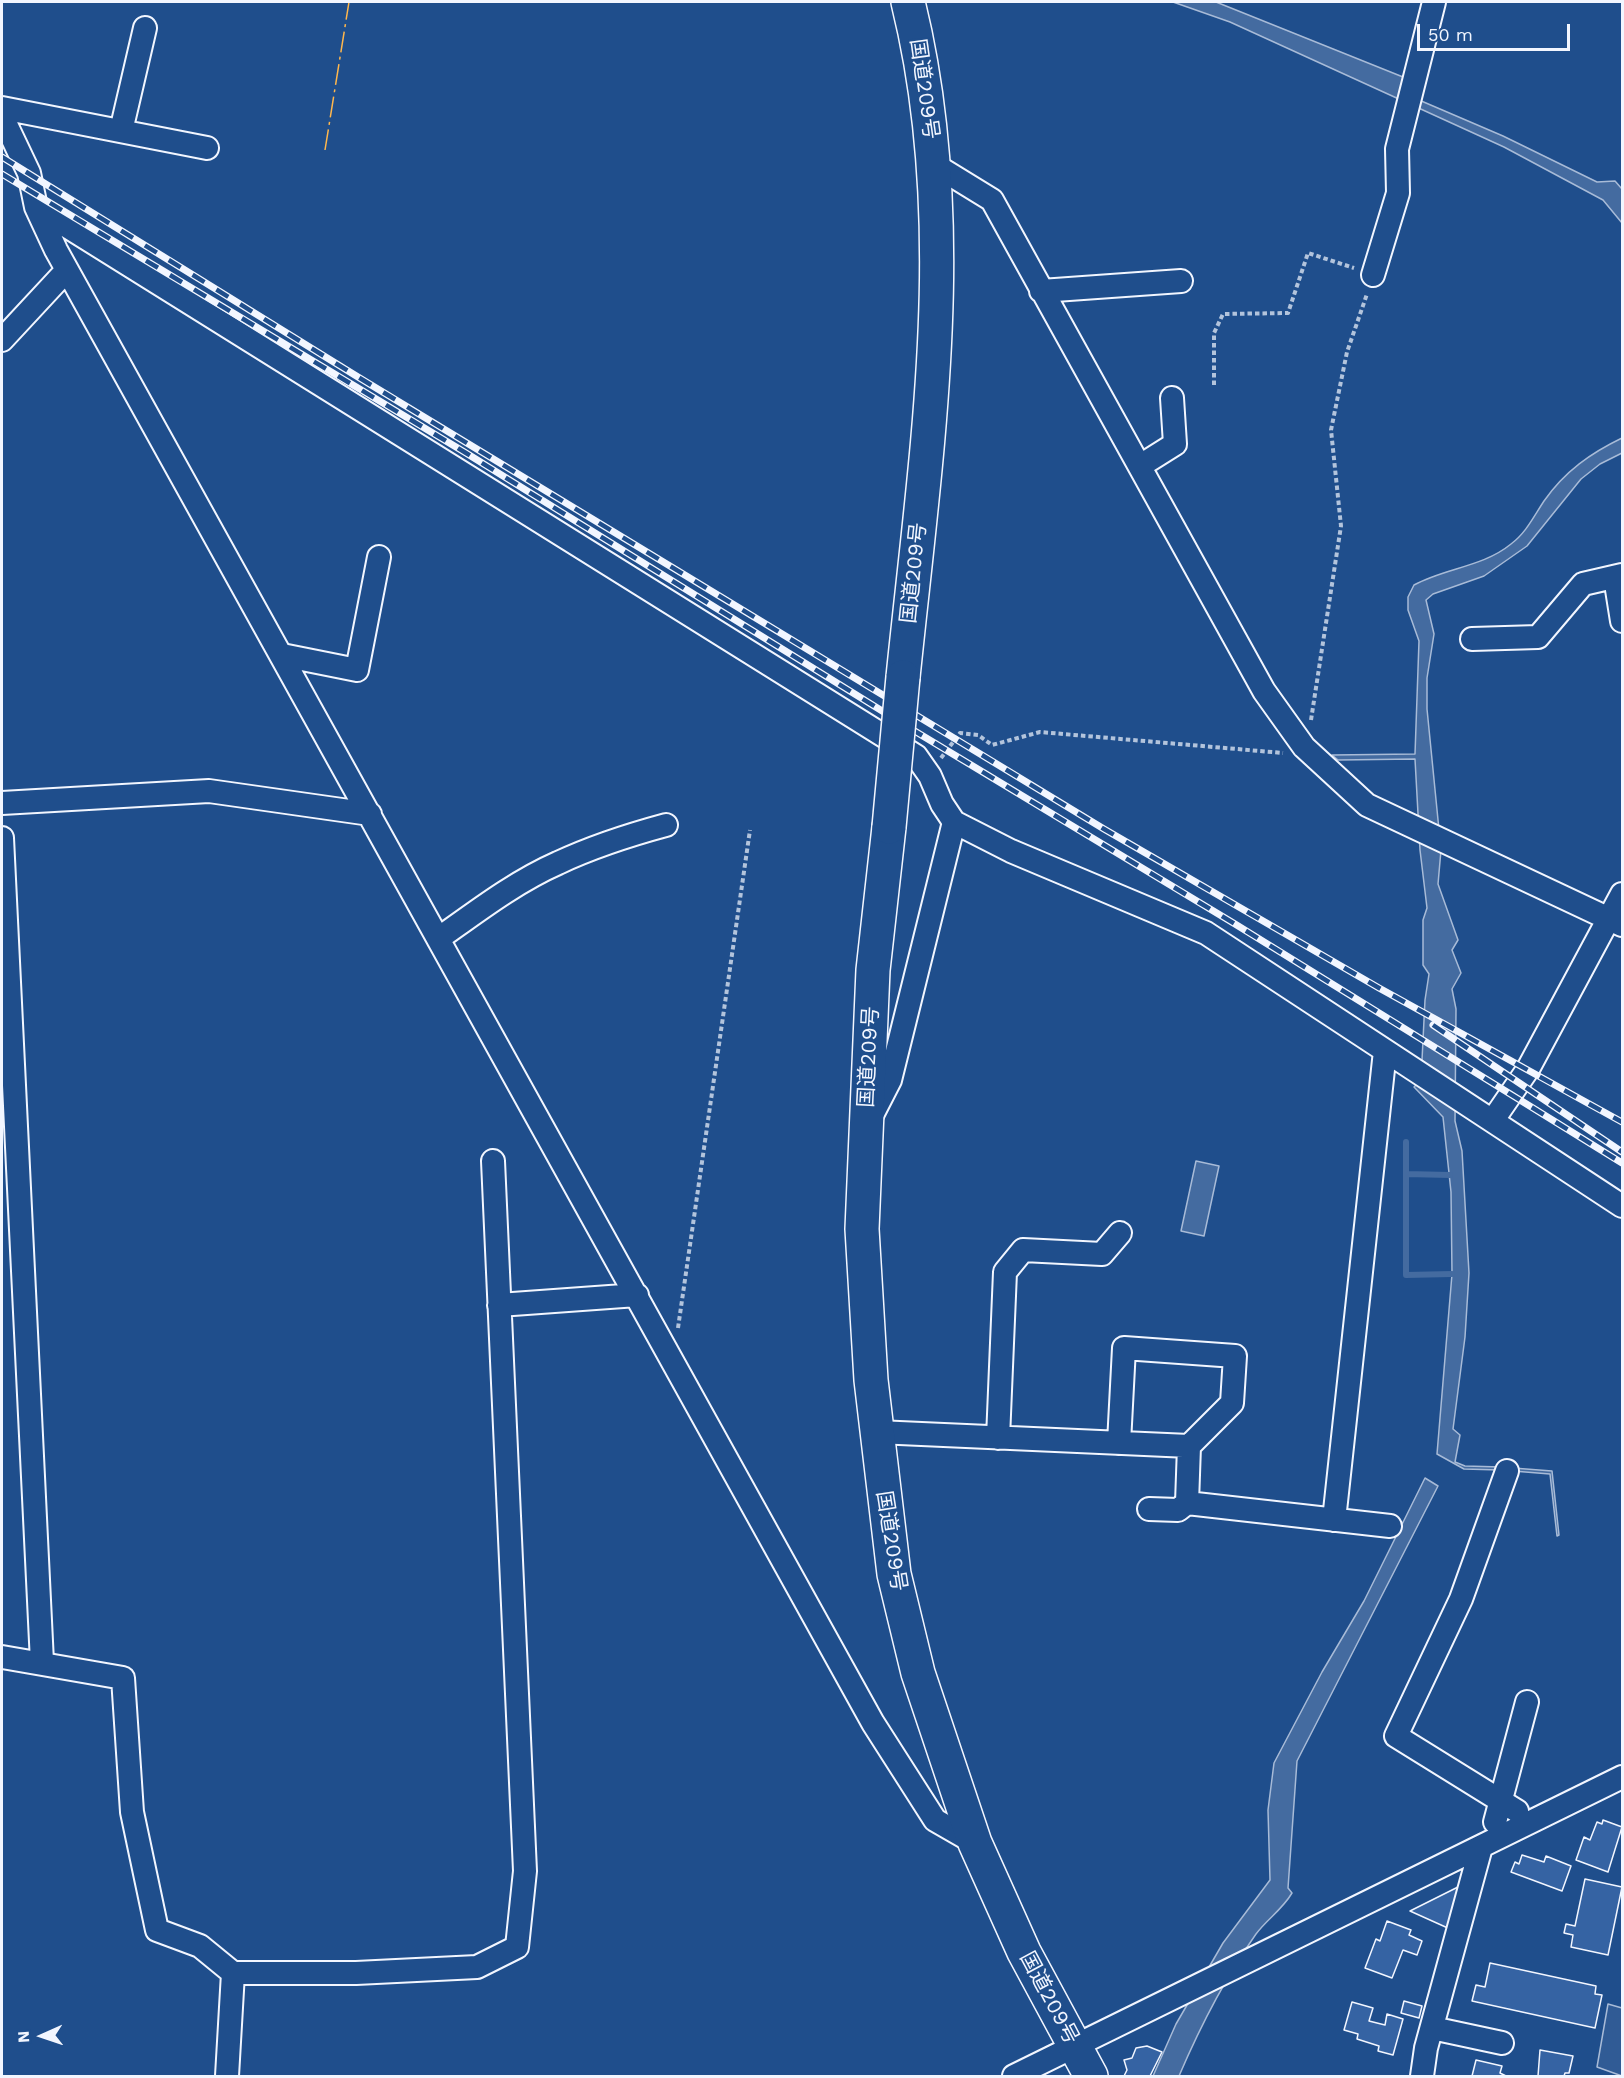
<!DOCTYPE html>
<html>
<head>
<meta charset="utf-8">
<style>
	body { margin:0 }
	#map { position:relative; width:1624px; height:2078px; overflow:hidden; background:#1f4e8c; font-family:"Work Sans",sans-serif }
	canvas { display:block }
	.frame { position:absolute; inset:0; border:3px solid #f2f6ff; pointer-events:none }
	.north { position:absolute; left:12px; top:2006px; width:60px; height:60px; -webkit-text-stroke:4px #1f4e8c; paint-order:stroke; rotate:267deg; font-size:16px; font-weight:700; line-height:24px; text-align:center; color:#f2f6ff }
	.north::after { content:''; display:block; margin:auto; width:21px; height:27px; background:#f2f6ff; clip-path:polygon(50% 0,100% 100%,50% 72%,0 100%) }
	.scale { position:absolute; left:1417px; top:24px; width:153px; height:27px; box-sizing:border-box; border:3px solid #f2f6ff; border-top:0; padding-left:8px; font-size:18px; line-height:21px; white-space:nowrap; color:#f2f6ff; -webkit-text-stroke:4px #1f4e8c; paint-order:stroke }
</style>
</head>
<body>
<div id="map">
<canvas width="1624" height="2078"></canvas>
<div class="frame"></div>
<div class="north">N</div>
<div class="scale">50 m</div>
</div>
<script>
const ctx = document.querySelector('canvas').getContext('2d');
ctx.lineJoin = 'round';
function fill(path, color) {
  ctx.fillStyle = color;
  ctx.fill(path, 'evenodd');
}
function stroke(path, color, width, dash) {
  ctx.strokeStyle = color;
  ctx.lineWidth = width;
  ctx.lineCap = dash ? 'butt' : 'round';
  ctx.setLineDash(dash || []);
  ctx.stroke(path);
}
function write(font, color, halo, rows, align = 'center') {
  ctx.font = font + ' "Work Sans","Noto Sans JP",sans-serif';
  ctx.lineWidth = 4.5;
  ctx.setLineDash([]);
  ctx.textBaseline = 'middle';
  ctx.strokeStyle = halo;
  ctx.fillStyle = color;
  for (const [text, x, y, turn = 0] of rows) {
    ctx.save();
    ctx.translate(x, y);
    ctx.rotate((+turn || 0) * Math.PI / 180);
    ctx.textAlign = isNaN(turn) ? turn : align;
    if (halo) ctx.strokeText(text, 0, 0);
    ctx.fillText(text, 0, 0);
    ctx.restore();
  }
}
const built = new Path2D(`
	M1608,2004L1622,2008V2076L1597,2067Z`);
const water = new Path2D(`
	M1173,2H1216L1403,77L1413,49L1405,94L1503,136L1597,182L1615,181L1622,189V223L1603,200L1504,147L1230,22Z
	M1622,438V453L1600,464L1581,479L1527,546L1484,576L1433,594L1426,600L1434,634L1427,678V709L1441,850L1438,884L1458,940L1452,950L1461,973L1452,989L1456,1009L1455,1121L1462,1151L1469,1273L1465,1337L1453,1429L1460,1435L1455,1462L1465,1466L1501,1467L1500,1470L1464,1469L1437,1454L1452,1274L1451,1192L1443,1117L1414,1087L1421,1080L1425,1000L1429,974L1423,965V920L1427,908L1420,850L1415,759L1338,760L1332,755L1415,754L1419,641L1408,610V597L1414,585C1445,568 1483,567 1511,544C1526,533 1534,516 1544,501C1565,471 1591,453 1622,438Z
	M1196,1161L1219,1166L1204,1236L1181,1231Z
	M1513,1468L1552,1471L1559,1535L1557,1536L1550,1474L1513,1471Z
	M1425,1478L1438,1486L1297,1761L1288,1888L1292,1893C1282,1910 1267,1919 1256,1934C1225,1978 1200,2027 1179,2076H1153L1176,2024L1223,1943L1270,1880L1268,1810L1274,1763L1322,1672L1364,1601Z`);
const stream = new Path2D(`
	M1406,1142V1275L1452,1274
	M1406,1174L1450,1175`);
const building = new Path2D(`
	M1603,1820L1622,1827L1608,1872L1576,1860L1584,1837L1590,1840L1597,1822L1602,1824Z
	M1522,1855L1544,1862L1546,1856L1571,1866L1562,1891L1511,1872L1515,1862L1519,1864Z
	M1585,1879L1622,1887L1608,1955L1571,1947L1573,1935L1564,1933L1566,1924L1575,1926Z
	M1460,1886L1450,1929L1410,1911Z
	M1387,1921L1411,1930L1409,1935L1422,1941L1417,1955L1403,1950L1392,1978L1365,1968L1376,1939L1380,1941Z
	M1490,1963L1596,1986L1595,1994L1602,1995L1595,2028L1472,2001L1476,1985L1485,1987Z
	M1404,2001L1422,2006L1419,2018L1401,2013Z
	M1352,2002L1373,2008L1369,2021L1385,2025L1387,2014L1403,2019L1393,2055L1378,2051L1379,2046L1357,2039L1358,2034L1344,2030Z
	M1147,2046L1162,2052L1150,2076H1124L1127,2070L1124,2060L1132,2058L1136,2048Z
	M1540,2050L1573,2056L1569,2073H1565L1564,2076H1538Z
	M1476,2060L1502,2066L1500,2073L1506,2076H1472Z`);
const path = new Path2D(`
	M1214,385V333L1223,314L1288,313L1308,253L1354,268
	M1311,720L1341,526L1331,430L1347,352L1367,294
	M941,758L960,733L978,735L992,745L1040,732L1283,753
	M678,1328L750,830`);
const minor = new Path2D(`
	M2,108L207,148
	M2,116L29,173L36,207L56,250L873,1723L935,1820L975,1843
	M121,131L145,28
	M935,165L992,200L1264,691L1304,747L1367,805L1622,925
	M36,207L916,756L930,776L942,804L954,822L1011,851L1206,933L1622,1206
	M1373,275L1398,193L1397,149L1434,2
	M1041,291L1181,281
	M2,340L67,270
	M1140,466L1175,444L1172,398
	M1615,577L1622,621
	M1472,639L1538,637L1583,584L1622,575
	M282,655L357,670L379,557
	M2,803L209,791L370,814
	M2,838L42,1662
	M438,939C476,912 515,882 558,863C592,847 629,835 666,825
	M871,1117L890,1080L954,822
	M1493,1120L1528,1069L1622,894
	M499,1305L637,1295
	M877,1432L1189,1446L1187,1503
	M998,1438L1005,1272L1023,1250L1102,1254L1120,1233
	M1119,1443L1124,1348L1235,1356L1232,1403L1189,1446
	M1507,1471L1461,1599L1396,1736L1517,1811
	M1149,1509L1178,1510L1187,1503L1390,1526
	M1334,1520L1385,1051
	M2,1657L123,1678L132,1812L157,1930L200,1946L233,1973H356L477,1967L517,1947L525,1871L493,1161
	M1495,1822L1527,1702
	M1432,2028L1502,2043
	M227,2076L233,1973
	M1014,2076L1622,1777
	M1422,2076L1426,2048L1481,1847`);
const highway = new Path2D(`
	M903,677C926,452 963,224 908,2
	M889,827L873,970L862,1229L871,1380L894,1574L918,1673L975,1843L1024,1952L1091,2076`);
const rail = new Path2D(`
	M2,157L358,377L1104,829L1379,988L1622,1122
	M2,174L466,453L908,727L1235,924L1622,1163
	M1433,1025L1622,1152`);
const highwayBridge = new Path2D(`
	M889,827L903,677`);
const power = new Path2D(`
	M325,150L349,2`);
const streetNames = [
	["国道209号",924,89,82],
	["国道209号",914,573,-84],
	["国道209号",869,1057,-87],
	["国道209号",891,1541,81],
	["国道209号",1049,1998,62]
];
fill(built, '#305b95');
stroke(built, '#a8bbd7', 1.5);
fill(water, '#446ba0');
stroke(water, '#a8bbd7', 1.5);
stroke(stream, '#446ba0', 6);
fill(building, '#3563a3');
stroke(building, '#f2f6ff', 1.5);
stroke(minor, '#f2f6ff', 26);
stroke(highway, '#f2f6ff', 36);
stroke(path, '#b3c4dc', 4, [4.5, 3]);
stroke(minor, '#1f4e8c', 22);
stroke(highway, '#1f4e8c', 33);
stroke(rail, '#f2f6ff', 7);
stroke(rail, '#1f4e8c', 4.5, [14]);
stroke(highwayBridge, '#f2f6ff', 36, []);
stroke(highwayBridge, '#1f4e8c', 33);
stroke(power, '#ffb74d', 1.5, [21, 4.5, 3, 4.5]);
write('21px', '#f2f6ff', '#1f4e8c', streetNames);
</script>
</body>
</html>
